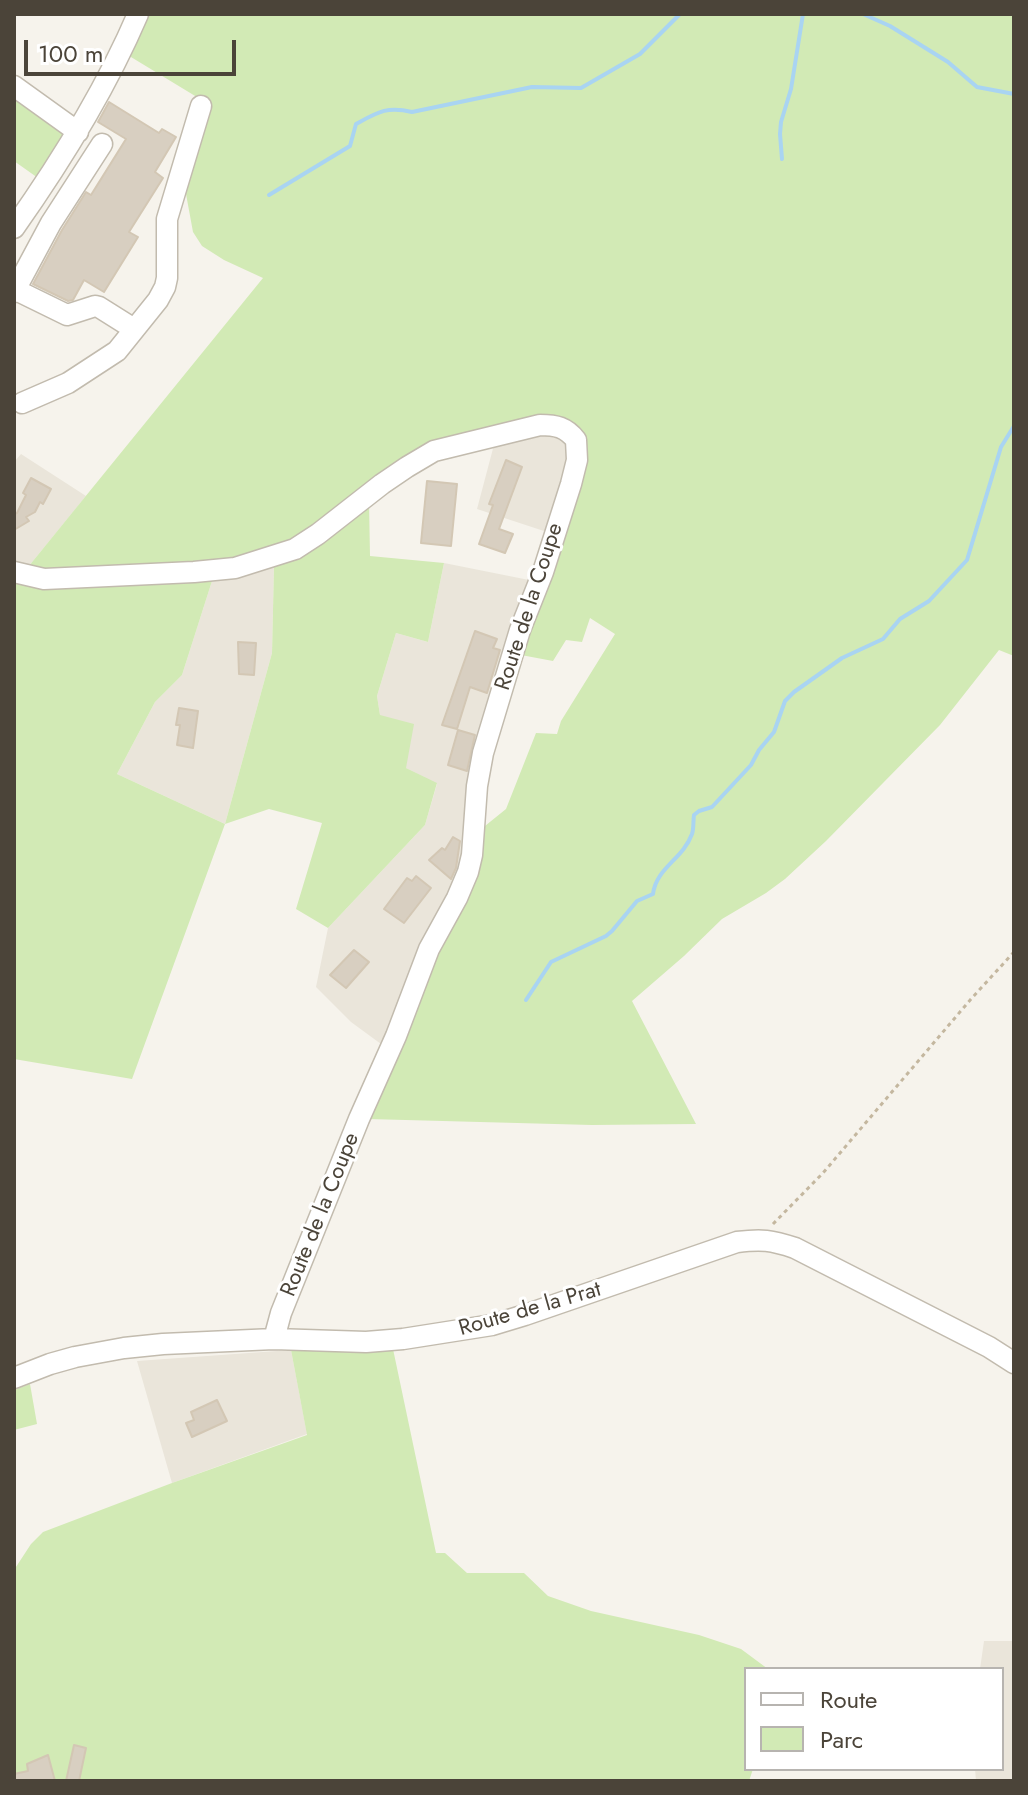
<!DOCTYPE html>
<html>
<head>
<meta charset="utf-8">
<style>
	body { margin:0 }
	#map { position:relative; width:1028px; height:1795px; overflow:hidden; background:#f6f3ec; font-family:Jost,sans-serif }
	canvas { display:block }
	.frame { position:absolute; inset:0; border:16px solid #4b4439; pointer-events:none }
	.legend { position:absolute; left:744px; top:1667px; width:260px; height:104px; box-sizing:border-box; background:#fff; border:2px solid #b7b4b0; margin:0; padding:10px 14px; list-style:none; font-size:24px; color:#4b4439 }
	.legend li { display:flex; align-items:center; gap:16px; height:40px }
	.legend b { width:40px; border:2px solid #b7b4b0 }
	.scale { position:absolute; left:24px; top:40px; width:212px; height:36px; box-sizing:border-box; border:4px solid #4b4439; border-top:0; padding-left:10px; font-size:24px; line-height:28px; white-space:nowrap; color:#4b4439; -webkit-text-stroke:6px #fff; paint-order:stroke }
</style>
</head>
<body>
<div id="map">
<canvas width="1028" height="1795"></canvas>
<div class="frame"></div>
<ul class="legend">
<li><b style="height:10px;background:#fff"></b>Route</li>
<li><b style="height:22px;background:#d2eab5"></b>Parc</li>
</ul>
<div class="scale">100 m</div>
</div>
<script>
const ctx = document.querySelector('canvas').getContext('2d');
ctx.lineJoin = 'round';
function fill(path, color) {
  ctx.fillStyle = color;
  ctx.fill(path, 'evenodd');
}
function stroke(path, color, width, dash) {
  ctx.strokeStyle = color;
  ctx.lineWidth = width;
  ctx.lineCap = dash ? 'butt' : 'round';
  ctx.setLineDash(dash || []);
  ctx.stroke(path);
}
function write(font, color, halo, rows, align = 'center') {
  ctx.font = font + ' Jost,sans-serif';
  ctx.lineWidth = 6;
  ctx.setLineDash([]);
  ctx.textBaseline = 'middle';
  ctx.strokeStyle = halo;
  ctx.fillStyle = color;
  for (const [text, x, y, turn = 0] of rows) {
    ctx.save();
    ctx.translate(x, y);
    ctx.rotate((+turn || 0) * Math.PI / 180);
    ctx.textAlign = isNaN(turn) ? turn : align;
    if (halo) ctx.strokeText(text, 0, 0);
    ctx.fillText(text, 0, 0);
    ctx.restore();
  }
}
const residential = new Path2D(`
	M541,431L564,438L570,452L550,533L477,509L495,441Z
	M21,454L86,496L24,572L14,568V462Z
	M444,563L534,581L509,657L470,851L381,1044L351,1022L316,987L328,928L425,825L437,784L406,768L380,715L377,696L396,633L428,642Z
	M274,566L272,653L225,824L117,774L155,702L182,675L212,581Z
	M291,1350L307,1434L172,1483L137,1361Z
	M984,1641H1014V1781H976L975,1769H1002V1669H980Z`);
const green = new Path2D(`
	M144,14H1014V656L999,650L940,725L826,841L785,879L766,893L722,919L684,956L632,1001L696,1124L592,1125L368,1119L480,830L506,809L536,733L557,734L561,721L615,634L590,618L582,642L566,640L553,661L521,655L579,429L474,434L290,546L221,564L24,572L263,278L224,260L202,246L193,232L186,194L193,159L210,105L126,54Z
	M14,93L62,128L64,134L38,178L14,161Z
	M369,501L370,556L444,563L428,642L396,633L377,696L380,715L414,724L406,768L437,783L425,825L328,928L296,909L322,823L269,809L225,824L132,1079L14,1059V580L203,578L212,581L182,675L155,702L117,774L225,824L272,653L274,566Z
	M393,1349L436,1553H445L467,1573H524L548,1596L591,1611L699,1635L741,1649L768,1669H746V1769H753L749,1781H14V1570L31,1544L43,1532L172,1483L307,1435L291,1350Z
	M30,1384L37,1424L14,1430V1390Z`);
const stream = new Path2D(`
	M863,14L890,26L948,62L977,87L1014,94
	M782,159L780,134L781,122L791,89L803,14
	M269,195L350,146L356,124C378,112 387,106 412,112L532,87L581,88L640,54L680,14
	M526,1000L551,962L606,936L612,931L637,901L653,894C656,868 683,859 692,834C694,828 693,821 694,815L699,811L712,807L751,765L759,750L774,732L785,701L794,692L842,658L883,639L900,619L929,601L967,560L1001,447L1014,426`);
const building = new Path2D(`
	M109,102L159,133L162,129L176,137L155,172L163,178L129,232L138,237L104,292L84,280L73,300L68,301L33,284L62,230L86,192L91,195L126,139L98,122Z
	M506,460L522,467L499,529L513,534L505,553L479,544L493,505L489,504Z
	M31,478L51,489L43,504L40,502L35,512L26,517L29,521L14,530V514L17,513L26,495L23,493Z
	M427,481L457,484L451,546L421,543Z
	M475,631L497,639L493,648L500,650L487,693L470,687L457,729L442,725Z
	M238,642L256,643L254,675L239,674Z
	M179,708L198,711L193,748L177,745L180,725H176Z
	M458,730L475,735L467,771L448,765Z
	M453,837L460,841L456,868L451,879L429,860L442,848L445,850Z
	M416,876L431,888L404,923L384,909L407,878L412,881Z
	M354,950L369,962L346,988L330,975Z
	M217,1400L227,1421L192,1437L186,1423L194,1420L191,1412Z
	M74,1745L86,1748L79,1781H66Z
	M48,1755L55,1781H14V1774L28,1771L27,1764Z`);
const path = new Path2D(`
	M773,1224L823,1173L971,999L1014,952`);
const minor = new Path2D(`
	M14,86L78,132
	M14,228C62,160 105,91 138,14
	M16,290L67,315L95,306L99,307L134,329
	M14,292L51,223L102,144
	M22,403L68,383L117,351L158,300L165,287L167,278V219L201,106
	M14,572L44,579L194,572L235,568L295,549L318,534L382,484L407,467L434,451L540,425C556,425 566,427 576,440L577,460L571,484L543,572L520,630L483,753L477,786L472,855L468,872L457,898L429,949L396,1036L359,1119L281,1313L274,1339
	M14,1378L50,1364L75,1357L124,1348L163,1344L274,1339L366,1342L403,1339L492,1325L525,1315L737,1242C762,1239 771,1240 795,1248L989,1347L1014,1363`);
const streetNames = [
	["Route de la Coupe",530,607,-72],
	["Route de la Coupe",321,1215,-68],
	["Route de la Prat",530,1310,-16]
];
fill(residential, '#eae5da');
fill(green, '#d2eab5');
stroke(stream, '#a9d4f2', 4);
fill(building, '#d8cfc1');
stroke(building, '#d3c7b4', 2);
stroke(minor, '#c2bbae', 23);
stroke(path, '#c4b79f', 3, [4, 4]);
stroke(minor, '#fff', 20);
write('22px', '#4b4439', '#fff', streetNames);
</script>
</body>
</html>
